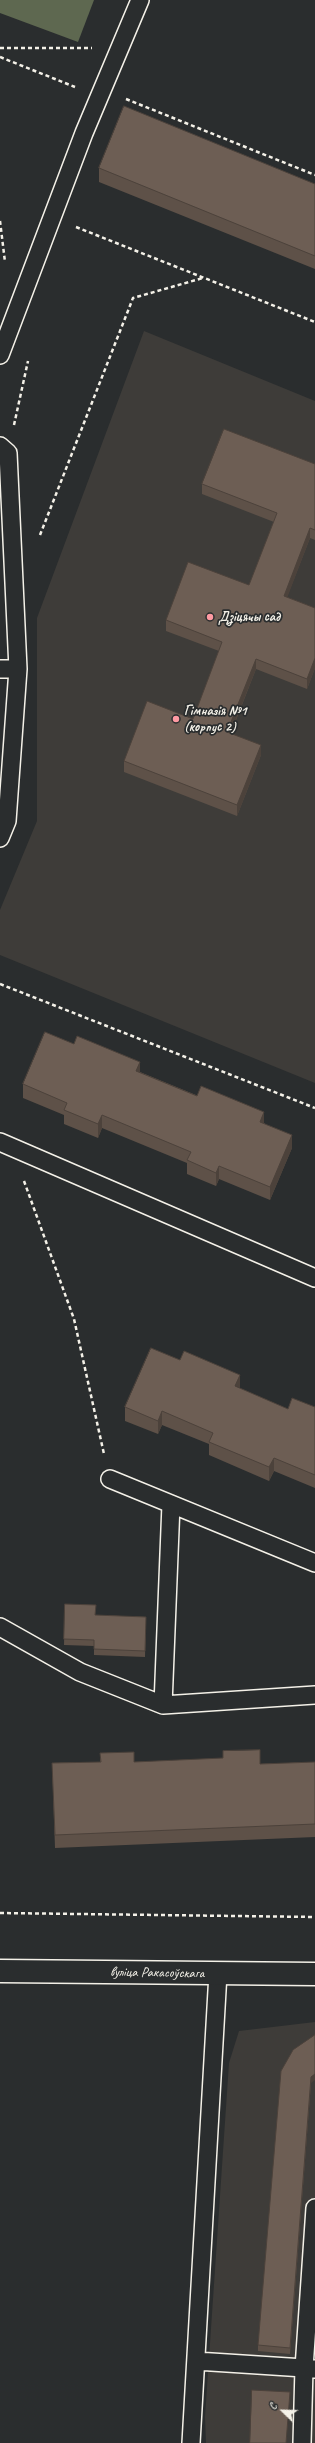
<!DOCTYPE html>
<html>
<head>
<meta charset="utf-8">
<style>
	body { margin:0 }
	#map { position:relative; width:315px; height:2443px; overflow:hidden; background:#2a2d2e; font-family:Caveat,sans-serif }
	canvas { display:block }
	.north { position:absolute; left:263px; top:2391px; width:40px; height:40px; -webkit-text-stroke:3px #2a2d2e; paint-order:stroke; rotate:293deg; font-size:11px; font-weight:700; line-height:16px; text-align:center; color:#f4f1e8 }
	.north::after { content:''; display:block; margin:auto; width:14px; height:18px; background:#f4f1e8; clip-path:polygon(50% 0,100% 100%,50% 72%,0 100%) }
</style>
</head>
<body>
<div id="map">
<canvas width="315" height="2443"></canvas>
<div class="north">С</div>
</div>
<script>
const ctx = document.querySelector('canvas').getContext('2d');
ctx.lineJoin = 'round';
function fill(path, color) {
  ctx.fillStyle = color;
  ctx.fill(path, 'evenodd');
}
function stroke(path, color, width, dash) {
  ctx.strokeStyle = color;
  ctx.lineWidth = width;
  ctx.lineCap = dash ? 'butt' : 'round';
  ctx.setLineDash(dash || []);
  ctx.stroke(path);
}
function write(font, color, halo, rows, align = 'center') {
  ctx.font = font + ' Caveat,sans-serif';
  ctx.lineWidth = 3.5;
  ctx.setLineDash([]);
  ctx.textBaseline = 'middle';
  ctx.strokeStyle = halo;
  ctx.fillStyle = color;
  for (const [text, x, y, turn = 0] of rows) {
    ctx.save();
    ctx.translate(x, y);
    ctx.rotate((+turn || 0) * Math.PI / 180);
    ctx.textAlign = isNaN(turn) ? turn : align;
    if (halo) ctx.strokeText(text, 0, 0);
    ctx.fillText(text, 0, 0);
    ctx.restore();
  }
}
const built = new Path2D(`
	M144,331L315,401V1083L0,955V910L37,821V618Z
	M315,2022V2443H206L205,2417L229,2063L239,2031Z`);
const green = new Path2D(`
	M0,0H94L78,42L0,13Z`);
const path = new Path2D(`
	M0,48H92
	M0,57L75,87
	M126,99L315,175
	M0,221L5,262
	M76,227L315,322
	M14,425L28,361
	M40,535L133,298L203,278
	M0,984L315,1108
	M24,1181L74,1319L104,1454
	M0,1913L315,1917`);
const service = new Path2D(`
	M0,355L84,133L140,0
	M0,446L8,453L18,669L7,821L0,838
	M0,669H18
	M0,1142L315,1278
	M110,1479L315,1563
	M0,1627L80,1672L163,1705L171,1504
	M163,1705L315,1695
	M196,2361L304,2368L315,2208
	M191,2443L218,1973
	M302,2443L304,2368L315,2369`);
const secondary = new Path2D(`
	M0,1971L315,1974`);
const wall = new Path2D(`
	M99,168L315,184V269L99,182Z
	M315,464V540L310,538L287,597L315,608V668L307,689L256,669L231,733L261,755L237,816L124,772V761L193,719L219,651L166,631V620L249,585L274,522L202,494V484Z
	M140,1072L264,1123L292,1148L270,1200L219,1179L216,1186L187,1174V1163L102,1128L98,1138L64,1124V1115L23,1098V1084Z
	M239,1388L288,1409L315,1407V1488L274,1471L269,1481L209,1455V1444L162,1425L158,1434L125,1421V1407Z
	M65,1604L95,1615L146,1617L145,1657L94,1655V1646L64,1645Z
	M100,1753L134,1762L260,1764L315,1762V1837L55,1848L52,1763L100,1762Z
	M311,2083L290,2354L258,2351V2345Z`);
const shadedWall = new Path2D(`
	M310,528V538L284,606V596Z
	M315,658V668L307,689V679Z
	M256,659V669L227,742V732Z
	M261,745V755L237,816V805Z
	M140,1062V1075L136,1071Z
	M264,1112V1125L260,1122Z
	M102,1115V1128L98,1138V1124Z
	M292,1135V1148L270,1200V1187Z
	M219,1166V1179L216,1186V1173Z
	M240,1375V1388L235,1386Z
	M162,1411V1425L158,1434V1421Z
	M274,1458V1471L269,1481V1467Z
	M315,2074V2080L311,2083L290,2354L311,2077Z`);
const building = new Path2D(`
	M124,106L315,184V256L99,168Z
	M224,429L315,464V530L310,528L284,596L315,608V658L307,679L256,659L227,732L261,745L237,805L124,761L147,701L193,719L222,642L166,620L188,562L249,585L277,513L202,484Z
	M45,1032L74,1044L77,1036L140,1062L136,1071L197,1096L201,1086L264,1112L260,1122L292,1135L270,1187L219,1166L216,1173L187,1160L191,1152L102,1115L98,1124L64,1110L67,1103L23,1084Z
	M151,1348L180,1360L184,1351L240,1375L235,1386L288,1409L292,1398L315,1407V1475L274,1458L269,1467L209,1442L213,1433L162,1411L158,1421L125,1407Z
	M65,1604L96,1605L95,1615L146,1617L145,1651L94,1649V1640L64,1639Z
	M260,1750V1764L315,1762V1824L55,1835L52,1763L101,1762L100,1753L134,1752V1762L223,1758V1751Z
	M315,2035V2074L311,2077L290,2348L258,2345L281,2071L293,2050Z
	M252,2390L290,2392L286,2443H250Z`);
const markers = [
	[210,617,4,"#ff9aa2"],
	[176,719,4,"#ff9aa2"]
];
const poiNames = [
	["Дзіцячы сад",218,617],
	["Гімназія №1",184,711],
	["(корпус 2)",184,727]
];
const streetNames = [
	["вуліца Ракасоўскага",157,1973,1]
];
fill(built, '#3e3c39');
fill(green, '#5e6850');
stroke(service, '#f4f1e8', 20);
stroke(secondary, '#f4f1e8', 25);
stroke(path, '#f4f1e8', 2.5, [4, 3]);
stroke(service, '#2a2d2e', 17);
stroke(secondary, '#2a2d2e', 22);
fill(wall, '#5e5148');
fill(shadedWall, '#4c423b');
fill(building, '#6d5e54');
stroke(building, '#4c423b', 1);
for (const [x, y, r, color] of markers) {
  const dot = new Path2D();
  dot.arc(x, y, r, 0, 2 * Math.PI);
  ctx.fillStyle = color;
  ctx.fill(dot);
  stroke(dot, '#2a2d2e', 1.5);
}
write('bold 14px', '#f4f1e8', '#2a2d2e', poiNames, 'left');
write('14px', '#f4f1e8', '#2a2d2e', streetNames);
</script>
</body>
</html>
